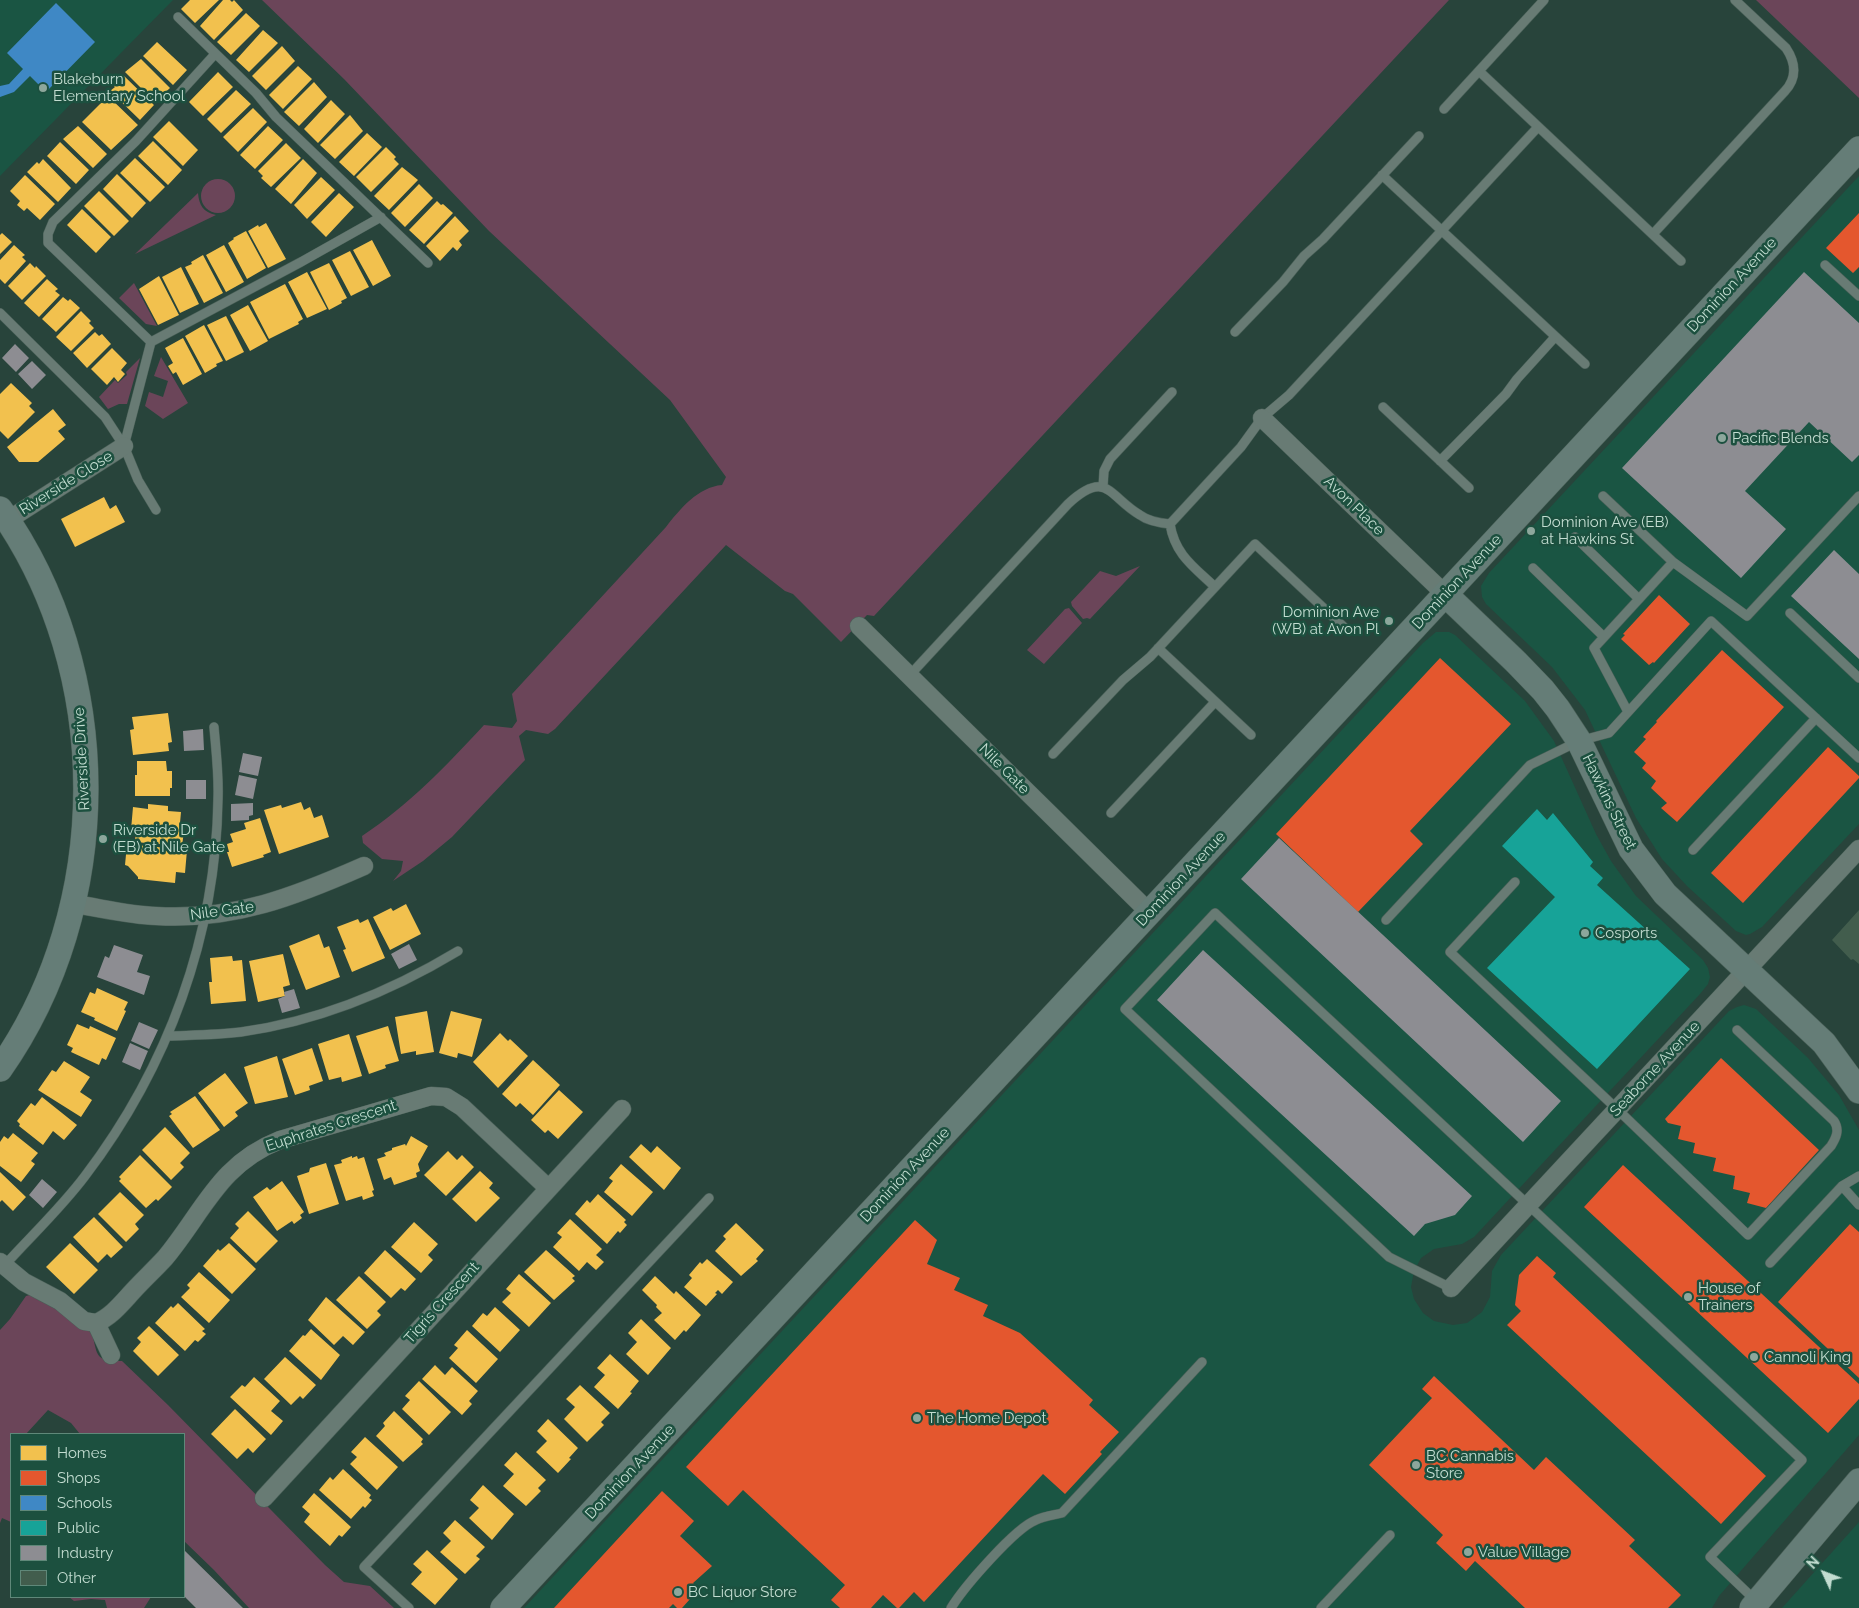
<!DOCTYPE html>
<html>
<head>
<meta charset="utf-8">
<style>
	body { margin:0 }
	#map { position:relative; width:1859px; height:1608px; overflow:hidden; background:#28443b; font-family:Raleway,sans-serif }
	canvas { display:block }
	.legend { position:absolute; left:10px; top:1433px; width:175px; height:165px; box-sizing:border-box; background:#1c503f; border:1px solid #5f8879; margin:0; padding:6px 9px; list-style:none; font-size:15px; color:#c3ddd1 }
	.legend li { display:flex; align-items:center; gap:10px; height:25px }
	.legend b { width:25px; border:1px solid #5f8879 }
	.north { position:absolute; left:1799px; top:1548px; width:50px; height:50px; -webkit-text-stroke:4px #1c503f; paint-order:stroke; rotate:313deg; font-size:14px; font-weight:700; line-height:20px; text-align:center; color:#c3ddd1 }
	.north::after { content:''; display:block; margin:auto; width:18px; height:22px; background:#c3ddd1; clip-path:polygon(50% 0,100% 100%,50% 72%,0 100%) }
</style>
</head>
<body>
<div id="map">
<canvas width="1859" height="1608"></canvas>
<ul class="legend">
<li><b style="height:14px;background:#f2c14e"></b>Homes</li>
<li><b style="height:14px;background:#e4572e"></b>Shops</li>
<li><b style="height:14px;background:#3f88c5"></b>Schools</li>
<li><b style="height:14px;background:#17a398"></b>Public</li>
<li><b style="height:14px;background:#8d8d92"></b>Industry</li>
<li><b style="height:14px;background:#425d4d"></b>Other</li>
</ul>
<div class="north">N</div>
</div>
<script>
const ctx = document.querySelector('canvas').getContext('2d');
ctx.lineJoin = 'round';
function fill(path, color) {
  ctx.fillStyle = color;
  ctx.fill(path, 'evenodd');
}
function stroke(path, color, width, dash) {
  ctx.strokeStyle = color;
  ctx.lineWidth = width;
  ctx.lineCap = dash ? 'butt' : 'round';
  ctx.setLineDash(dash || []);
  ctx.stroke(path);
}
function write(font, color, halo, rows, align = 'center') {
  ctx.font = font + ' Raleway,sans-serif';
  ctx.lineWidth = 5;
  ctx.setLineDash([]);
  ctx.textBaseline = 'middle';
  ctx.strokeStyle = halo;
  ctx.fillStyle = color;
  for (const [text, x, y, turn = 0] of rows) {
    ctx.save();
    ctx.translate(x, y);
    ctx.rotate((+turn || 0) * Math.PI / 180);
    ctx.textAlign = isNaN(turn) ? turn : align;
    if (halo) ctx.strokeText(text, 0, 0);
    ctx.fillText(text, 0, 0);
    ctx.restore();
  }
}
const built = new Path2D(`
	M0,0H173L0,176Z
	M1859,176V824L1762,927L1750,934L1746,935L1736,931L1687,886L1662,859L1636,818L1585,710L1552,667L1486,604L1482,597L1481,586L1489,573Z
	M1436,632H1449L1455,635L1525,701L1554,741L1596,834L1611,861L1636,896L1703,960L1708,968L1710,977L1708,984L1700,994L1474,1237L1462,1244L1434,1249L1421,1258L1414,1271L1411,1287L1414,1299L1423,1313L1434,1321L1453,1325L1467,1323L1482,1312L1490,1297L1492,1271L1501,1255L1729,1011L1737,1007L1744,1005L1756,1009L1808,1058L1839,1095L1859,1130V1435L1719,1596L1712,1608H524L1423,643Z
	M1859,1522V1608H1782Z`);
const green = new Path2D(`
	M262,0H1449L874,616L867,615L841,642L793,594L785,591L726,545L555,729L548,734L526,730L519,736L525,760L452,837L423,861L393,881L401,871L403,861L382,859L363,843L362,836C409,805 446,766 484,725L512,728L517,721L512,694L666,527C680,509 698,487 722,485L726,477L670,400L489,231L344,79Z
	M1756,0H1859V98Z
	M201 196a17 17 0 1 1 34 0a17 17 0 1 1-34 0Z
	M198,193C199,205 203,212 216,215L135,254Z
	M134,283L157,326L146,324L119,298Z
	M161,357L188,403L163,419L145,406L149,392L163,397L168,381L154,376Z
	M140,358L127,404H119L108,409L99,397L115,380L118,383L127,375L126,372Z
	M1140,566L1090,619L1087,618L1083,619L1072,606L1071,602L1100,571L1116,576Z
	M1069,608L1082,623L1044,664L1027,650L1065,609Z
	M33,1294L92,1333C98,1357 95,1361 122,1361L168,1405L325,1565L344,1582L370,1586L394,1608H249L214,1570L184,1541V1434H80L71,1423L48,1410L26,1434H11V1522L2,1518L0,1523V1330L10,1319L26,1296Z
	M69,1597H151L144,1608H107L105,1600L91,1599L74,1601Z`);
const homes = new Path2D(`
	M190,0H219L195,23L181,9Z
	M223,0H230L232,2L234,0L243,10L214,40L200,26Z
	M246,13L260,26L231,55L217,42Z
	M263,30L278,43L249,72L236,60Z
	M157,42L187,70L173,85L143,56Z
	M282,46L295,61L266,90L252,76Z
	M141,59L170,88L155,102L125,72Z
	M298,66L312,79L283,109L269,95Z
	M218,72L233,87L203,116L189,102Z
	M123,75L154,105L140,120L110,91L115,87L113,85Z
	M314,82L327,97L299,126L284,112Z
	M236,90L251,104L221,133L207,119Z
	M108,96L138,125L111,150L82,122Z
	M331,100L345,114L318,143L304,129Z
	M253,108L267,122L238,152L223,137Z
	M350,115L363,131L335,159L320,145Z
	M169,121L198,150L183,166L153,137Z
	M78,126L107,154L93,168L63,139Z
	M268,126L283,140L255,169L240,155Z
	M367,133L382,147L354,176L339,162Z
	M153,141L182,170L168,185L138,156Z
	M60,142L89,170L76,184L47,156Z
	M286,143L301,158L271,187L261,178L263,176L258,171Z
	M386,147L396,157L394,159L399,164L371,192L356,177Z
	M135,158L165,187L150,202L120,173Z
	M43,159L71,188L58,202L27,172L37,162L39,164Z
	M303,159L317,173L291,204L275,189Z
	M402,167L418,180L389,210L374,196Z
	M117,174L146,203L132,218L103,189Z
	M25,175L55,204L40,220L27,208L24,211L17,205L20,201L10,191Z
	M321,177L335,190L307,219L294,205Z
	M419,184L433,198L405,227L391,213Z
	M99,191L129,221L114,236L84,206Z
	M339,193L354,207L326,237L311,222Z
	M437,201L441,205L443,204L453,213L424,244L409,230Z
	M82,209L111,237L96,253L67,225Z
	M455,216L469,231L459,241L462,245L457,251L453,247L440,261L426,246Z
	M266,223L286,259L268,268L248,231L258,225L259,227Z
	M246,231L266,268L247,279L228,243L234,239L233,238Z
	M2,233L12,242L0,254V235Z
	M372,240L391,276L373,286L353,250Z
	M14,245L25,255L22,257L26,261L5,284L0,279V260Z
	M224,245L244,282L226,292L206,255Z
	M350,251L369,287L351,296L332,260Z
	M203,255L223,293L204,303L185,267L192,264L191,262Z
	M30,263L35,268L36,266L46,276L22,300L8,286Z
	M329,263L347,298L341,301L342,303L329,310L310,272Z
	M181,267L199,304L180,313L162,277Z
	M307,272L327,309L307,318L288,282Z
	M159,276L179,315L158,325L139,289Z
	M47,279L58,289L55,291L60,295L39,317L24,303Z
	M285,284L303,319L298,322L299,324L269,339L250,302Z
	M63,297L68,301L70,299L80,308L56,332L42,319Z
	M248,305L268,341L250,351L230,315Z
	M81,311L91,321L89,323L94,328L71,351L56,337Z
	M226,316L244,352L226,361L207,325Z
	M204,325L223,361L216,364L217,366L205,373L185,336Z
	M95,332L99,336L102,334L111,344L87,368L73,353Z
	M183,338L202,374L183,385L176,372L173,374L168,366L173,363L165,348Z
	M112,348L127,363L121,370L125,374L118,382L114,377L107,385L91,369Z
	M11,383L32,403L29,406L35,412L8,439L0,431V394Z
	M53,409L66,425L58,431L65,439L38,462H19L7,447Z
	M104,497L110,509L116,505L125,522L75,547L61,519Z
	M168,713L172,742L168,743L169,751L133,755L130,730L134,729L132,717Z
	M137,761H166L167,771H172V788H170V796H135V775H137Z
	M301,802L304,810L310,807L314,818L322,815L329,837L279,854L264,810L281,805L282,808Z
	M148,804L168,806V811L181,812L180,823L185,824L182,846L135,842L136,830H131L133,807L148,809Z
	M260,818L271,852L263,855L264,857L232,867L227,852H229L227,844L233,842L230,834L246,829L244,823Z
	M127,844L187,850L185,873L176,872L175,883L138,879V877L128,866L125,865Z
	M406,904L421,934L390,950L373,917L391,908L393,911Z
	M358,919L360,923L368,919L385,958L352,972L343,950L346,949L337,927Z
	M319,934L324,948L329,946L340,977L306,990L289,946Z
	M283,954L290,985L283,987L285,996L258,1002L249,961Z
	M232,956L233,961L242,960L246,1001L211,1004L209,982H212L210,958Z
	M97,988L128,1002L124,1010L126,1011L117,1031L94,1020L95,1018L81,1012L90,992L95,994Z
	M427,1011L434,1052L416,1055V1051L401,1054L395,1017Z
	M451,1011L482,1019L472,1057L458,1053L457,1058L439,1053Z
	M77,1024L89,1029L90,1026L116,1038L106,1060L102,1058L99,1065L71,1052L73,1048L67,1045Z
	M388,1026L399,1061L385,1065L386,1068L369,1074L356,1036Z
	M500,1033L508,1041L510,1039L528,1056L498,1088L473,1062Z
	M349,1034L362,1076L342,1082L341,1077L329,1080L318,1044Z
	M312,1048L323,1081L309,1086L310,1090L295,1095L282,1059Z
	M277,1056L288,1097L255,1104L244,1067Z
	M533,1060L560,1085L533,1115L520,1103L516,1107L502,1094Z
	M64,1061L90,1077L80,1092L92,1100L81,1117L38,1090L52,1070L56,1072Z
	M225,1073L248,1103L235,1112L238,1116L224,1127L198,1093Z
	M559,1090L583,1112L558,1139L548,1130L545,1133L531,1120Z
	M195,1096L220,1130L193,1148L169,1116L172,1114L170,1112Z
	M42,1097L77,1125L64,1140L53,1131L43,1145L19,1126L20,1124L17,1121L31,1103L35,1106Z
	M165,1127L190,1153L180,1163L184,1167L171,1180L142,1150Z
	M13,1133L38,1153L31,1161L35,1164L21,1182L0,1166V1142L4,1136L8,1139Z
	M411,1136L428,1146L418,1164L420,1171L416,1173L417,1177L394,1185L391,1177L384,1180L377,1159L386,1156L384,1153L392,1150V1148L405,1144L406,1146Z
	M641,1144L651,1153L657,1146L681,1168L664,1190L629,1157Z
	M448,1151L457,1160L462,1155L474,1167L446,1196L424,1175Z
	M140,1155L172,1187L158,1201L156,1199L146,1208L119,1181L121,1179L119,1177Z
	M352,1156V1158L357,1156L358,1159L364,1157L374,1190L372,1191L374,1196L363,1200L362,1196L346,1201L334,1165L342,1163L341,1160Z
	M326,1163L339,1204L309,1214L297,1176L309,1172L310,1168Z
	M621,1164L653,1192L632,1216L604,1192L613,1181L609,1178Z
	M480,1171L493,1183L489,1188L500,1198L476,1222L452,1199Z
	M0,1172L26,1197L13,1211L2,1200L0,1202Z
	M282,1181L304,1212L300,1215L302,1218L294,1224L292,1221L277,1231L253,1197L267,1187L270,1190Z
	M120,1192L144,1215L135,1224L139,1229L126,1242L98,1214Z
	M598,1194L626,1220L624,1222L627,1225L620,1233L618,1231L607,1244L575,1214L587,1200L590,1203Z
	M248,1211L278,1241L256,1263L230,1238L239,1228L235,1224Z
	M94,1217L123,1247L111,1258L107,1254L98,1263L73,1237Z
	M570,1219L602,1249L596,1255L604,1262L596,1270L587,1262L579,1271L553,1247L562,1237L557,1233Z
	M414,1222L438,1244L428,1255L433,1260L421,1273L391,1247Z
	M736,1223L764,1250L756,1259L758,1261L741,1276L715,1251L726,1239L723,1236Z
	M70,1243L98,1270L74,1294L46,1267Z
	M229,1243L256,1269L232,1294L203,1266L218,1249L220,1251Z
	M385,1250L416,1279L405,1291L401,1288L391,1298L364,1273Z
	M546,1250L575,1276L572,1278L575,1281L554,1300L524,1272Z
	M707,1259L733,1282L722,1294L718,1290L715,1293L717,1294L706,1306L684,1287L692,1278L689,1275L700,1262L702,1264Z
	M199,1272L230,1300L209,1323L181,1297L190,1288L187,1285Z
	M519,1274L551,1303L529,1327L502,1302L511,1293L506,1289Z
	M359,1276L386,1302L377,1311L381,1315L367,1329L336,1300Z
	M655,1276L674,1294L676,1291L701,1315L686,1332L684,1330L675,1340L654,1320L662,1313L656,1307L657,1305L642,1290Z
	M326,1297L365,1332L353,1345L343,1336L334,1345L308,1320Z
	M178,1303L205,1329L202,1331L206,1334L198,1342L195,1340L185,1351L155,1323L171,1306L173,1308Z
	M495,1307L520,1330L500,1352L472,1326L483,1313L487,1316Z
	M641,1319L671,1348L648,1375L626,1354L637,1342L628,1333Z
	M149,1326L179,1355L158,1376L133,1351L141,1342L137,1338Z
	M311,1329L340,1355L321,1380L289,1351L303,1335L305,1336Z
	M467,1330L498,1359L476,1383L449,1358L458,1348L454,1345Z
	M610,1354L639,1381L630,1392L632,1393L618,1409L594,1387L605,1375L597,1368Z
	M285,1357L316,1385L303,1399L300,1396L291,1405L264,1379Z
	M435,1365L445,1375L452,1367L478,1391L469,1401L472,1404L462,1415L422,1379Z
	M254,1377L280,1401L271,1411L283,1421L271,1435L230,1397L242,1385L245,1387Z
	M419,1381L451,1412L429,1435L402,1409L410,1400L405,1396Z
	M580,1385L610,1413L601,1422L604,1425L587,1442L564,1419L575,1407L566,1399Z
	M235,1409L266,1439L253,1453L248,1448L237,1459L211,1434Z
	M394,1411L423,1439L421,1442L423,1444L403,1462L376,1436L385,1426L383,1423Z
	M548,1419L578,1448L569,1458L571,1459L558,1473L536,1452L547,1441L537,1431Z
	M365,1437L398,1467L377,1490L350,1464L357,1457L351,1452Z
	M516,1452L546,1480L538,1488L541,1491L526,1506L503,1486L514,1474L504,1465Z
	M343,1469L371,1495L369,1498L372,1500L365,1508L363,1506L351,1519L319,1490L330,1477L333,1480Z
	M483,1485L514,1514L492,1540L469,1518L479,1508L470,1500Z
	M314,1493L351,1527L342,1537L339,1535L330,1546L304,1522L310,1514L302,1507Z
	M455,1520L485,1547L476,1556L480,1559L465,1574L440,1552L451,1541L443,1533Z
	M427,1550L458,1579L435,1605L411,1584L422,1572L413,1564Z`);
const shops = new Path2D(`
	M1859,213V267L1853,273L1826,248Z
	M1659,595L1690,624L1654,663L1653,662L1649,665L1621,639L1625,635L1623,634Z
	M1722,650L1784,707L1677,822L1661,808L1667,803L1651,788L1656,781L1642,768L1646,763L1634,752L1646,739L1643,737L1657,722L1656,721Z
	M1440,658L1511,724L1410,831L1423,844L1358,912L1276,834Z
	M1828,747L1859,776V778L1743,903L1711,873Z
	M1721,1058L1819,1150L1766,1208L1747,1203L1750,1193L1733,1189L1735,1176L1713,1171L1716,1158L1693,1153L1695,1143L1678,1139L1681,1126L1668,1123L1665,1119Z
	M1623,1165L1859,1384V1399L1828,1433L1584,1207Z
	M915,1220L937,1240L927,1264L960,1278L954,1290L988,1305L983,1316L1020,1333L1093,1400L1089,1405L1119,1432L1100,1452L1102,1454L1065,1494L1043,1474L924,1602L914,1592L899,1608H897L883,1595L871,1608H840L831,1600L845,1585L743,1490L728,1506L686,1467Z
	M1850,1224L1859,1232V1378L1778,1302Z
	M1537,1256L1556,1273L1553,1277L1766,1476L1721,1524L1507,1325L1521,1311L1515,1305L1519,1275Z
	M1434,1376L1534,1470L1546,1457L1635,1540L1629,1546L1681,1595L1668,1608H1525L1475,1561L1466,1571L1436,1543L1443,1535L1369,1465L1432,1398L1422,1389Z
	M662,1491L694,1521L680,1536L712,1566L693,1583L699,1589L682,1608H677L673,1604L669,1608H554Z`);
const schools = new Path2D(`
	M56,3L95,42L46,92L30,76L14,92L0,97V86L9,84L23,69L7,53Z`);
const public = new Path2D(`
	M1537,809L1547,820L1553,813L1593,862L1590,866L1603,878L1597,885L1690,969L1597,1069L1487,968L1555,897L1502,846Z`);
const industry = new Path2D(`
	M1804,272L1859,323V455L1852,462L1809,422L1745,491L1786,529L1741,578L1622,468Z
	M15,344L29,358L16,372L2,358Z
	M32,361L46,375L32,389L18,374Z
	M1834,550L1859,574V659L1791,596Z
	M203,729L204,750L184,751L183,731Z
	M243,753L262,757L258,776L239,772Z
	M239,775L257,779L253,799L235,795Z
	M186,780H206V799H186Z
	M253,803V815L249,816V820L231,821V804Z
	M1279,838L1561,1101L1523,1142L1241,879Z
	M409,944L417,960L399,969L391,954Z
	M114,945L143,955L137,972L150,976L144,995L97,977L105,956L109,958Z
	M1203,950L1472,1196L1455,1215L1425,1224L1414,1236L1157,1000Z
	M294,989L300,1008L282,1013L278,999L285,996L284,992Z
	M139,1022L158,1030L149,1049L131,1041Z
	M130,1043L148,1051L140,1070L122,1062Z
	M42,1179L57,1192L43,1208L29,1195Z
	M184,1550L243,1608H196L184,1596Z`);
const building = new Path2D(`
	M1859,910V964L1853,959L1851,960L1832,940Z`);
const lane = new Path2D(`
	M178,17L256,93L276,117L428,263
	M1479,71L1681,261
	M1444,109L1544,0
	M1382,175L1585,364
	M1653,234L1785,91C1797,78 1796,63 1786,48L1735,0
	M1825,265L1859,296
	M0,313L105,417L124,446L138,480L156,510
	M1235,332L1283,282L1304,256L1323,239L1419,136
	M151,342L48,243V234L53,222L136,141L215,54
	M1383,407L1469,488
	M124,446L151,342L301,262L381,217
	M1440,461L1506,394L1517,379L1555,337
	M1103,487L1104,471L1110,459L1172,392
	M1603,496L1673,562L1594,648L1628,712
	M1170,524L1241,447L1262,418L1289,395L1538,127
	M1170,524C1175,555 1194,567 1215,587
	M1575,537L1639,599
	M1673,562L1747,616L1859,496
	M1533,568L1604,637
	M1790,613L1859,678
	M1158,648L1251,735
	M909,676L1068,504C1107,468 1109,497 1140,515C1148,521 1160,523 1170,524
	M1053,754L1123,680L1150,657L1255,544L1346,629
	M1111,813L1215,702
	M1693,850L1816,718
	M1515,882L1450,952L1618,1110L1748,1235L1831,1146C1836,1138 1840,1130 1834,1121L1737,1030
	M1386,920L1530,765L1579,741L1609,733L1711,621L1859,758
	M168,1036C193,1035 217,1035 241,1032C320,1021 390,992 458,951
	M1842,1186L1859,1205
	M1770,1263L1842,1186L1859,1176
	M4,1266C31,1236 61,1208 85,1176C168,1067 216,936 218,799C219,775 216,751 214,727
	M1451,1288L1389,1257L1125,1009L1215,913L1802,1460L1710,1557L1755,1600
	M409,1608L364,1567L709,1198
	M951,1608C964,1587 1015,1528 1036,1520C1044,1516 1054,1515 1062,1513L1202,1362
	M1321,1608L1390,1535`);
const street = new Path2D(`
	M1262,418L1446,595
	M8,520L124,446
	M859,626L1150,913
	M74,904C101,908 129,915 156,916C233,921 296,896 364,866
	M0,1262L24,1282L60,1301L84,1321L96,1323C111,1317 122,1303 133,1291C143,1280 155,1269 165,1258C204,1211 219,1164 280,1140L431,1096L446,1097L462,1107L548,1188
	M1451,1288L1859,849
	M96,1323L111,1355
	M264,1498L622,1109`);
const secondary = new Path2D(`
	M0,509C115,671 114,907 0,1069
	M1446,595L1516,662L1543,690L1558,709L1579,741L1631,849L1665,894L1824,1043L1859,1091
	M503,1608L1859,149
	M1752,1608L1859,1481`);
const markers = [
	[43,88,5,"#8da79c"],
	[1722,438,5,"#8da79c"],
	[1531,531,5,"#8da79c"],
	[1389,621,5,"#8da79c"],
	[103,839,5,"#8da79c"],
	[1585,933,5,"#8da79c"],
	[1688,1297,5,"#8da79c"],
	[1754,1357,5,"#8da79c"],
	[917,1418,5,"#8da79c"],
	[1416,1465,5,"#8da79c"],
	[1468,1552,5,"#8da79c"],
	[678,1592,5,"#8da79c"]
];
const poiNames = [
	["Blakeburn",53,79],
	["Elementary School",53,96],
	["Pacific Blends",1732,438],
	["Dominion Ave (EB)",1541,522],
	["at Hawkins St",1541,539],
	["Dominion Ave",1379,612,"right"],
	["(WB) at Avon Pl",1379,629,"right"],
	["Riverside Dr",113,830],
	["(EB) at Nile Gate",113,847],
	["Cosports",1595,933],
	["House of",1698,1288],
	["Trainers",1698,1305],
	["Cannoli King",1764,1357],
	["The Home Depot",927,1418],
	["BC Cannabis",1426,1456],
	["Store",1426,1473],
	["Value Village",1478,1552],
	["BC Liquor Store",688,1592]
];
const streetNames = [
	["Dominion Avenue",1732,285,-47],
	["Riverside Close",66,483,-32],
	["Avon Place",1354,506,44],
	["Dominion Avenue",1457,582,-47],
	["Riverside Drive",82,759,-93],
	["Nile Gate",1004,769,45],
	["Hawkins Street",1609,802,64],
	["Dominion Avenue",1181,879,-47],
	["Nile Gate",222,911,-8],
	["Seaborne Avenue",1655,1069,-47],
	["Euphrates Crescent",331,1126,-18],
	["Dominion Avenue",905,1175,-47],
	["Tigris Crescent",442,1303,-48],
	["Dominion Avenue",630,1472,-47]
];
fill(built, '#1a5543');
fill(green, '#6b4559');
fill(homes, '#f2c14e');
fill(shops, '#e4572e');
fill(schools, '#3f88c5');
fill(public, '#17a398');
fill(industry, '#8d8d92');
fill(building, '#425d4d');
stroke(lane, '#4a6058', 10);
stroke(street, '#4a6058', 19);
stroke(secondary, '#4a6058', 26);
stroke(lane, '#687b74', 9);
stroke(street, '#687b74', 18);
stroke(secondary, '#657d77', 25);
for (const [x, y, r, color] of markers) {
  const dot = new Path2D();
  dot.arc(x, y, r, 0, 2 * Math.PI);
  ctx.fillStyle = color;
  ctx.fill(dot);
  stroke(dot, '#1c503f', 2);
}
write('15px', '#c3ddd1', '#1c503f', poiNames, 'left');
write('15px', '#c3ddd1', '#1c503f', streetNames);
</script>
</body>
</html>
